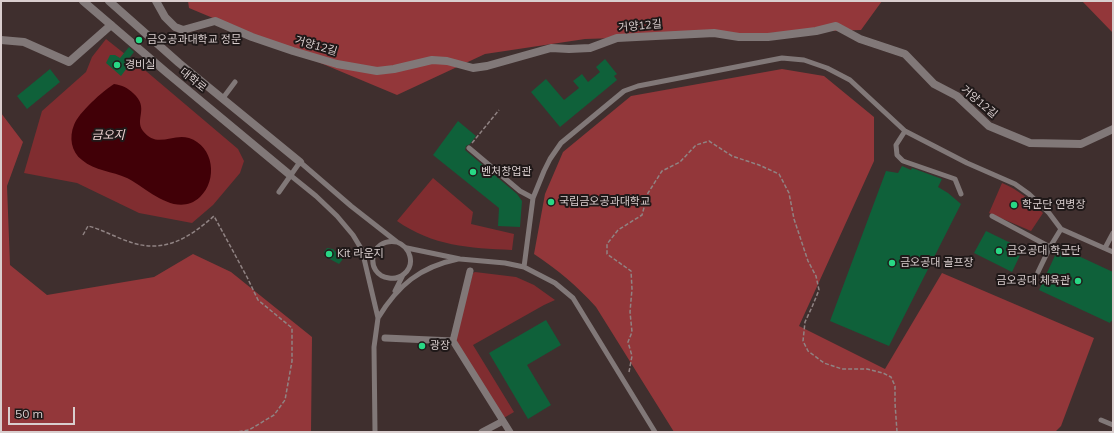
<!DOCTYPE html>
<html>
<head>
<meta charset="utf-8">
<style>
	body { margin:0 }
	#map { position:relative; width:1114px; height:433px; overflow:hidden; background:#3f2f2e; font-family:Mulish,sans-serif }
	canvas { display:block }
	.frame { position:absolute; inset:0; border:2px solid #d9cece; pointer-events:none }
	.scale { position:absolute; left:8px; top:407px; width:67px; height:18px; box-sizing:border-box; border:2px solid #d9cece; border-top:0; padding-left:5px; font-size:12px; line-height:14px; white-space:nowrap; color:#d9cece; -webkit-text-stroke:3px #201919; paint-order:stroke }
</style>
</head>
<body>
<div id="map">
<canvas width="1114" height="433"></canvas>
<div class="frame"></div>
<div class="scale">50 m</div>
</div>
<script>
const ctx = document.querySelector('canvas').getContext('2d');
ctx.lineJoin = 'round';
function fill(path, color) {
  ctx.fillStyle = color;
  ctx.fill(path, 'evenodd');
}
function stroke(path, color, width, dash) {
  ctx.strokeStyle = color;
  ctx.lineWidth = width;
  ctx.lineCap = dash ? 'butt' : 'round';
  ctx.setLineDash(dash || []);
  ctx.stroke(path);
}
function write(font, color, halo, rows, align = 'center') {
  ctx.font = font + ' Mulish,"Noto Sans KR",sans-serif';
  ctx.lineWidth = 4;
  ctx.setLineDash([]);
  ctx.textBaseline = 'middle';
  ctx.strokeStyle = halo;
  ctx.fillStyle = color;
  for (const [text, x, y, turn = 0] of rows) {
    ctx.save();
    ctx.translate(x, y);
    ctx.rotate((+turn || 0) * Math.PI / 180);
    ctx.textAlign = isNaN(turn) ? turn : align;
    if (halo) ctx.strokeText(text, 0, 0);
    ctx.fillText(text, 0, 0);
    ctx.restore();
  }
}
const green = new Path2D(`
	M106,39L140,66L238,149L244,161L240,173L213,205L192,223L139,213L77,183L24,173L42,111L86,72L92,57Z
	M433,178L473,212L471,224L514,234L512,250C469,248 433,246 397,221Z
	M1002,183C1019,190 1030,200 1043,213L1031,231L989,213Z
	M475,272L516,277L534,285L555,300L544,305L473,345L514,412L502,419L455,340L473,273Z`);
const forest = new Path2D(`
	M188,1H882L861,30L585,39L485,54L397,95L189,8Z
	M1082,1H1113V33Z
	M782,69L824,76L874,117V161L799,326L885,369L942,273L1094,338L1061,426L1055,432H674L596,307C576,285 558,270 534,254L545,194L563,152L631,96Z
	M1,113L23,142L7,186L10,265L47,295L154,277L193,254L231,272L312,337L311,432H1Z`);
const water = new Path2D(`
	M114,84C122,85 128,88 133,93C150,108 134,119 143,131C157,149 172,133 189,138C214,146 218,180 200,197C176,219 147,188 127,178C112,171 95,171 82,160C71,152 69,137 74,125C79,112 103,91 114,84Z`);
const building = new Path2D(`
	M129,47L134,52L124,65L127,68L121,76L106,63L110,55H115L120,58Z
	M605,59L617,74L614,76L617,80L560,127L531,92L546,79L564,100L579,88L573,81L582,74L588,82L600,72L596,67Z
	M50,69L60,82L27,109L17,96Z
	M458,121L476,136L470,144L466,146L465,150L517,194L522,201L520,227L498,226L499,208L433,155Z
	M902,166L911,170L912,168L942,179L938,187L948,193L961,204L889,346L830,321L886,171L898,173Z
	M986,231L1023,249L1012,272L974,253Z
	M1059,247L1113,272V322L1111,321L1110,323L1039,290Z
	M327,248L333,249L343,259L339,264L326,257L324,252Z
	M546,320L561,345L527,365L551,405L528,419L489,353Z`);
const path = new Path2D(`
	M472,143L499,110
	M83,235L88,226C101,229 117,238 130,242C164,254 189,238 214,216L247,277L258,300L292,328V361L285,400L274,415L249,430L237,432
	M629,372L632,356L628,342L632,332L630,312L632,289L631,271L607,254V244L618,230L642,215L648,193L662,171L680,162L696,145L709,141L732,156L759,165L779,174L789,193L794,219L808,261L816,276L819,290L812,307L805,322L803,341L808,351L824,363L842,369H867L883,373L891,377L895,386V403L897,432`);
const service = new Path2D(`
	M223,98L235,82
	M905,131L896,145L897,155L903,161L955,179L961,194
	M469,148L520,191L533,198
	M290,175L316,196L337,216L353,235L362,250L378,318L374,347L375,432
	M279,192L300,162L351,206L397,242C410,247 416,264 404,274C399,278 394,279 389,278C364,275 369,237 397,242
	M992,216L1050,247L1061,229
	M407,248L460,259L505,263L524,267L555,283L573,298L655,432
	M1105,248L1113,233
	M524,267L533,198L544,171L550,159L561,143L624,91L638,86L782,58L804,60L827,68L850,80L905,131L967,163L1015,184L1029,194L1049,213L1061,229L1113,252
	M1038,272L1050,247
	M395,291L403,275
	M378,318C398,285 420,267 458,259
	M1101,420L1113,425`);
const pedestrian = new Path2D(`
	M470,271L453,341L510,432
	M385,338L453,341
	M482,432L503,421`);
const minor = new Path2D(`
	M156,1L165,17L175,27L183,30L215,21L252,37L293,51L337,64L377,71L394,69L432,60L447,61L473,68L487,66L551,48L569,49L590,48L617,38L714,33L739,37H768L816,31L836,26L860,39L905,54L934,84L957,96L989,126L1030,143L1081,144L1113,129
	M1,40L24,42L69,62L111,25`);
const tertiary = new Path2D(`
	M83,1L166,72L290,175
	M109,1L179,63L300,162`);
const markers = [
	[139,40,4,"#28d885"],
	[117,65,4,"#28d885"],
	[473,172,4,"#28d885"],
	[551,202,4,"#28d885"],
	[1014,205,4,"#28d885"],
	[999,251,4,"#28d885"],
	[329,254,4,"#28d885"],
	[892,263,4,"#28d885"],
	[1078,281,4,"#28d885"],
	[422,346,4,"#28d885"]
];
const streetNames = [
	["거양12길",640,26,-5],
	["거양12길",316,46,16],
	["대학로",193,80,39],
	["거양12길",979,102,40]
];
const poiNames = [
	["금오공과대학교 정문",147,40],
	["경비실",125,65],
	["벤처창업관",481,172],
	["국립금오공과대학교",559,202],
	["학군단 연병장",1022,205],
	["금오공대 학군단",1007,251],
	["Kit 라운지",337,254],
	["금오공대 골프장",900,263],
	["금오공대 체육관",1070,281,"right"],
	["광장",430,346]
];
const waterNames = [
	["금오지",108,135]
];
fill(green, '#802d30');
fill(forest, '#93373a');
fill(water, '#410007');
fill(building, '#0f613a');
stroke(path, '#908383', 1.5, [4, 2]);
stroke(service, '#817878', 5);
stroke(pedestrian, '#817878', 7);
stroke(minor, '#817878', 8);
stroke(tertiary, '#817878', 8);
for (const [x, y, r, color] of markers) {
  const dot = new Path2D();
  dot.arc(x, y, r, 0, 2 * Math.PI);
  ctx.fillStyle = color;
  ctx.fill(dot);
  stroke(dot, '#201919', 1.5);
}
write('11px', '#d9cece', '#201919', streetNames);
write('11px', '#d9cece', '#201919', poiNames, 'left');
write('italic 12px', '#f3d7d6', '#201919', waterNames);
</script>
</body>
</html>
